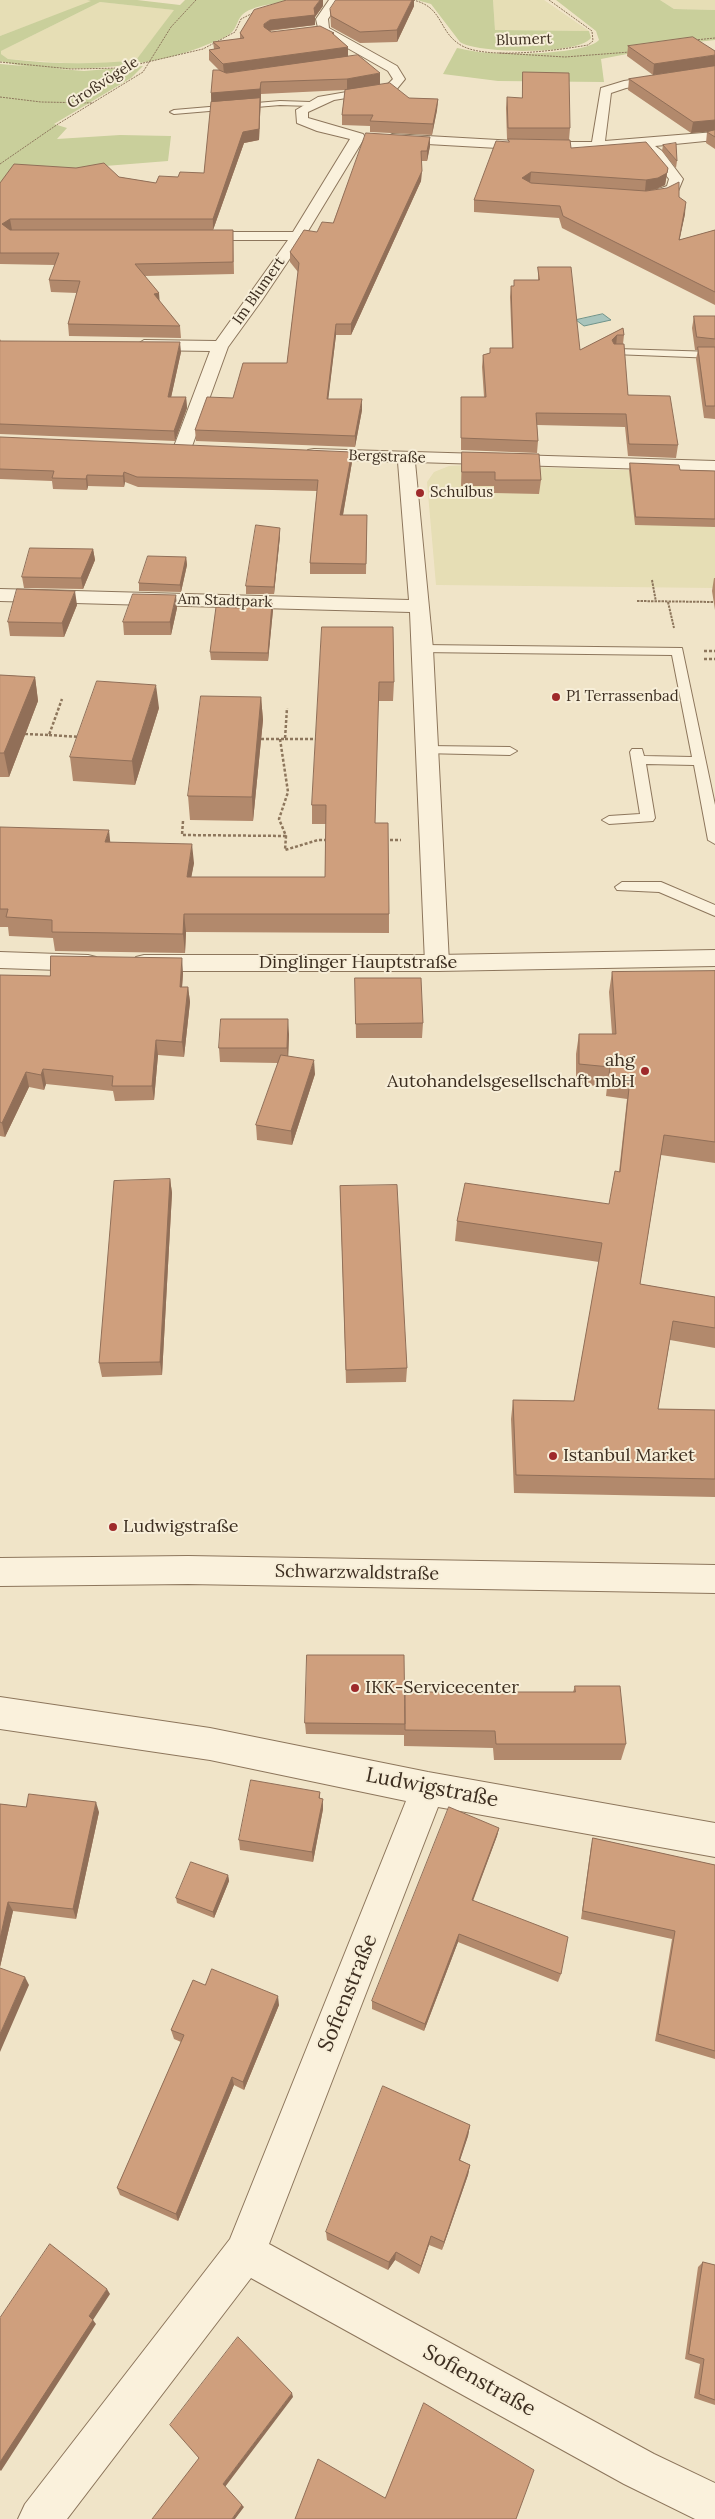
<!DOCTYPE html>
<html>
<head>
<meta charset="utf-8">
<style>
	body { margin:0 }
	canvas { display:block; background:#f0e4c8 }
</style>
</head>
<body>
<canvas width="715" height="2519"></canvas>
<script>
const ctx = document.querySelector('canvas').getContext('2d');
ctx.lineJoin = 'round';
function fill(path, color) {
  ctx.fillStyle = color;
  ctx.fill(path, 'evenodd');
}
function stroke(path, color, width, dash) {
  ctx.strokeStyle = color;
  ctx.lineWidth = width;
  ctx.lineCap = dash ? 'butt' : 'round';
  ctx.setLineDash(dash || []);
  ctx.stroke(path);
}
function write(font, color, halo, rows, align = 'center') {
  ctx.font = font + ' Lora,serif';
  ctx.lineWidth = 4;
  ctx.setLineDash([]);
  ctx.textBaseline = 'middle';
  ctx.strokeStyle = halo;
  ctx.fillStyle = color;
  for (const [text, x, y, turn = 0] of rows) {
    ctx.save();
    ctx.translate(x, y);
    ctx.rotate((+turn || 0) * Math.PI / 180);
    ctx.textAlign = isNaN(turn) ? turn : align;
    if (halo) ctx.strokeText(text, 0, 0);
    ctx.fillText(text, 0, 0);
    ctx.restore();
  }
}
const farmland = new Path2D(`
	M0,0H87L93,1L0,36Z
	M493,0H544L589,31L495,30Z
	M660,0H715V10L674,9Z
	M100,2L175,10L136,60L110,63H66L8,59L1,54V51Z
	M470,465L715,473V588L436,585L427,482L434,472L449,466Z`);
const green = new Path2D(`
	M87,0H137L180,5L185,0H302C285,3 257,3 243,14C238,18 237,26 233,31C228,37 214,42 206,45C154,68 55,76 0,61V36L91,1ZM100,2L174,10L136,60C93,65 51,64 8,59L1,54V51Z
	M417,0H493L495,30L589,31L591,38C579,55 477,54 460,42L431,4Z
	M556,0H660L674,9L715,10V40L679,44L601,59L604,82L498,81L443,74L457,48C468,50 480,53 492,53C512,55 586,54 599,40L596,31Z
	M0,64L84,71L143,66L131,78L54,124L67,128L57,139L120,135L171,136L168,161L17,173L0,183Z`);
const water = new Path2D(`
	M603,314L611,320L584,326L576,320Z`);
const pathFar2 = new Path2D(`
	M413,0C443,7 438,30 459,44C483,61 559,50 588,45L593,41L592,31L549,0
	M695,40L715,38
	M499,53L565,57L630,52
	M0,62L71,69L122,68L203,49L235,32L241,19L255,12
	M0,97L41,102L93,103
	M0,164L58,124L143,72L171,27L196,0`);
const pathFar1 = new Path2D(`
	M652,580L656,602
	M637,601L714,602
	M668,602L674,628`);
const path = new Path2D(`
	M704,651H715
	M704,659H715
	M25,734L49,735L62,699
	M49,735L80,737
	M261,739H285L287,708
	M280,739L288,792L279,819L286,836L285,850L318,840H328
	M285,739H317
	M183,821L182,835L286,836
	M385,840H401`);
const service = new Path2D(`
	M280,101L310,102L314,104L310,106L280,105L174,114L170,112L174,110Z
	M617,349L715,352V358L613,354L612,352Z
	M423,645L682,648L715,805V844L708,840L694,765L646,764L655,818L653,821L609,824L602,820L609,816L640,814L630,752L632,749H642L644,756L692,757L672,655L419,652L417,649L419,646Z
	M427,746L510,747L517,751L510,755L422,753L420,750L422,747Z
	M622,882H661L715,905V916L659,892L617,890L615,887Z`);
const minor = new Path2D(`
	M329,0H341L328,19L329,28L397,66L405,79L396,90L334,100L308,112V118L363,134L365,137L305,236L262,300L228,347L191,449L188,453H176L173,449L210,351L144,350L136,345L144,340L216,341L288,240H196L189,236L196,232H293L350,139L317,131L297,123L296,110L318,97L381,86L388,84L393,79L388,71L319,32L316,19Z
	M715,67V75L626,88L611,93L605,141L715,132V140L655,146L662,151L683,179L678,191C667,197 644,207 634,196C640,190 657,191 667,186L669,179L652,157L640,147L533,150L392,142L385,138L392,134L533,142H592L601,88L624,81Z
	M314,449L715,461V471L415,462L433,649L449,963L445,969L437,971L429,969L425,963L410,612L0,601V589L409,600L398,462L308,458L305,454L308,450Z
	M0,1697L210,1728L428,1772L715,1823V1857L438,1807L269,2244L654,2454L715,2483V2519H695L624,2484L251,2278L67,2519H18L25,2504L230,2239L406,1801L210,1760L0,1729Z`);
const tertiary = new Path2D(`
	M715,950V966L437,971H144L136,969L132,963L136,957L144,955H437Z
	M0,952L88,955L96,957L100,963L96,969L88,971L0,968Z
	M188,1556L715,1565V1593L188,1584L0,1586V1558Z`);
const wall = new Path2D(`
	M323,6L315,17V25L270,31L271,32L334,33V35L348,47V56L380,84L409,98L438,99L437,110L432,135L370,132V126L342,125V115L345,90L261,94L259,140L244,143L213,230H233L234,274L144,276L159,293V301L180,326L181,338L69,336L68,324L77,293L51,292L49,280L55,265L0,264V183L119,177L156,183L178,177L204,173L212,102L211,93L219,70L209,60V50L214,49L213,42L240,39V33Z
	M414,6L397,42L360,43L331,27L330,9Z
	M628,46L715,51L653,75L627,56Z
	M715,66V149L706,143L707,132L712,131L691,133L628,90L629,79Z
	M507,97L570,128L569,140L507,139L506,108Z
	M430,137V146L427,161H422L421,181L351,335H336L328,399L362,410L355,447L196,441L195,430L233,398L287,363L298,272L290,262V252L317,232L333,223Z
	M663,145L677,161L676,168L662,151Z
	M571,148L668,168L665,185L656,189L645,191L679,197L685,214L679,240L715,230V305L562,228L559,218L474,212V200Z
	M538,267L580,350L623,328L624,335L623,344L628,395L678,445L676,458L628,456L625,427L537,425L538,441L537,453L461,450V397H484L482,367L483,355L490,353V348H512L510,297L511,286H514V280H538Z
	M694,316H715V419L704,418L696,359L698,350H695L692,328Z
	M0,339L1,341L181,352L171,397H186L187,408L175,441L0,434V435Z
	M0,437L352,462L343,515H367L366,574H310V563L317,491L138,487L125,482L124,487L88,486L87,490L53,489L52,481L0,479Z
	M462,452L541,480L539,494L494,493V486H461Z
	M630,463L680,470L715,471V527L635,525L629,470Z
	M280,536L274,594H246V586Z
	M93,549L95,560L83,589L24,588L22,577Z
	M186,557L187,565L181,592L139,591V583Z
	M714,578H715V610L712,591Z
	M77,605L64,637L10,636L8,622Z
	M177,608L171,635H124L123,622Z
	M273,610L268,661L211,660L210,652Z
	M322,627L394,682L393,701H378L375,823L389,914V933L186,932L185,953L55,951L53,938L9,936L8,927H0V827L110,842L194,863L191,877H325L326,824H312V805Z
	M0,675L35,677L38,701L9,777H0Z
	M261,697L263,720L253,821L190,820L188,796Z
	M159,708L135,785L73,781L70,757Z
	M715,971V1163L661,1155L640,1284L715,1297V1348L670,1340L658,1409L715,1410V1497L514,1493L511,1419L513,1400L574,1401L599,1262L455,1241L457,1221L609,1204L619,1172L627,1099L606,1096L607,1087L576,1084V1054L579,1034H612L609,992L612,972Z
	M183,973L182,987H188L190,1002L184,1057L158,1055L154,1100L115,1101L113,1091L46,1084L44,1090L29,1087L5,1137L0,1136V975L50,976Z
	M355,978L423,1023L422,1038H356Z
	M289,1034L288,1056L315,1074L292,1145L257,1140L256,1125L278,1063L220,1062L219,1048Z
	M170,1179L172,1193L162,1375L102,1377L99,1363Z
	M340,1186L407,1368L406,1382L346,1383Z
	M575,1686L626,1744L621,1760H494L493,1748L404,1746V1731V1735L306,1734L305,1723L405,1706V1692H573Z
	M320,1792V1798L323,1809L313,1862L240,1850L239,1840Z
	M0,1804L26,1807L99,1812L76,1919L13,1911L0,1967Z
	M499,1828L497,1836L473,1901L561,1974L558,1982L458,1942L424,2031L372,2009V2001Z
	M593,1838L715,1865V2059L655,2041L672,1939L581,1919L591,1847Z
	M228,1875L229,1881L214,1918L177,1903L176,1898Z
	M205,1985L279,2005L244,2090L234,2085L178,2221L120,2195L117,2188L181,2042L174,2039L171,2030Z
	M470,2125L468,2136L460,2160L470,2165L468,2175L442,2250L429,2245L419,2274L395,2260L388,2270L327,2240L326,2232Z
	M703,2262L715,2265V2405L694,2398L700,2364L685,2359L698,2267Z`);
const shadedWall = new Path2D(`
	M320,0H323V6L315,17V25L271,30L264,34V24L270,20L314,8Z
	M412,0H414V6L397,42V30Z
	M348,47V57L224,74L223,64Z
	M715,55V66L653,75L654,64Z
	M380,73V84L347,90V79Z
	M261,82V94L259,140L244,143L213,230L211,93Z
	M438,99L437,110L432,135L433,124Z
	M715,120V131L691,133L693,122Z
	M430,137V146L427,161V151Z
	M668,168L665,185L656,189L645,191L646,180Z
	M422,171L421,181L351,335V324Z
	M531,172L530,183L522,178Z
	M686,202L685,214L677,252L679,240Z
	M10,219L12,230L3,235L2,224Z
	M159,293L160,305L154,294Z
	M336,324V335L327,410V399Z
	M617,335L616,347L612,340Z
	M180,342L181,352L169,407L168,397Z
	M186,397L187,408L175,441L174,431Z
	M362,399V410L355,447V436Z
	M352,452V462L341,526L340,515Z
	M124,472L125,482L124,487L123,476Z
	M87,475L88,486L87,490L86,479Z
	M280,528V536L274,594V587Z
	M93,549L95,560L83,589L81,578Z
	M186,557L187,565L181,592L180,585Z
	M75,591L77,605L64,637L62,623Z
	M176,595L177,608L171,635L170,622Z
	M272,603L273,610L268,661V653Z
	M35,677L38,701L9,777L4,753Z
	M156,685L159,708L135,785L132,761Z
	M261,697L263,720L253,821L252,797Z
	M109,830L111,849L105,842Z
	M192,844L194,863L188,895L187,877Z
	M184,914L186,932L185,953L183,934Z
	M182,958L183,973L181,1002L180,987Z
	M188,987L190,1002L184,1057L182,1042Z
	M288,1019L289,1034L288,1063L287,1048Z
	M156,1040L158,1055L154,1100L152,1086Z
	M314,1060L315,1074L292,1145L291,1131Z
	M43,1069L46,1084L44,1090L41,1075Z
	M26,1072L29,1087L5,1137L2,1123Z
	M170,1179L172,1193L162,1375L160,1362Z
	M323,1799V1809L313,1862L312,1852Z
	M96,1802L99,1812L76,1919L73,1909Z
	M499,1828L497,1836L470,1908L472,1900Z
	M228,1875L229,1881L214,1918L213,1912Z
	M8,1902L13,1911L0,1967V1939Z
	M459,1934L458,1942L424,2031L425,2024Z
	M25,1977L29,1985L0,2052V2034Z
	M278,1996L279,2005L244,2090L243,2082Z
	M232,2077L234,2085L178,2221L176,2214Z
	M470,2125L468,2136L457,2169L459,2160Z
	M470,2165L468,2175L442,2250L444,2242Z
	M431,2236L429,2245L419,2274L421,2266Z
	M396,2252L395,2260L388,2270L389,2262Z
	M107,2289L110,2294L93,2320L96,2324L1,2471L0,2470V2462L89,2316Z
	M292,2393L293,2397L225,2487L223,2484Z
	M242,2505L244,2507L235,2519H232Z`);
const building = new Path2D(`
	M287,0H320L314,8L315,15L270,20L264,24V27L271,32L320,26L334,33H332L348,47L223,64L209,50L220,48L213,42L244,38L240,33L254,10Z
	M336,0H412L397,30L360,32L331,16L330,9Z
	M693,37L715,51V55L654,64L628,46Z
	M358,55L380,73L347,79L261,82L260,89L211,93L213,70H219L226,73Z
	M715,66V120L693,122L629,79Z
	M523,72L569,73L570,128H508L507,97L522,98Z
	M390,83L409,98L438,99L433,124L370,121L373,115H342L345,90Z
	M260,98L259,129L243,132L213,219H10L2,224L10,230H233V262L135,264L159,293L154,294L180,326L68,324L80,281L49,280L59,253H0V183L14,164L76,168L104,163L119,177L156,183L159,176L178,177L180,172L204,173L211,102Z
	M715,130V137L707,132Z
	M366,133L430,137L427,151H421L422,171L351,324H336L327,399H362L355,436L195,430L207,397L233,398L243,363H287L299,263L290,252L304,230L317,232L322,222L333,223Z
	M508,139L570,140L571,148L646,142L668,168L667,173L658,178L646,180L531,172L522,178L531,183L646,191L667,188L679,182V197L686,202L679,240L715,230V292L563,216L560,206L474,200L496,141L509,142Z
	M676,143L677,161L663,145Z
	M538,267H571L580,350L623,328L624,335H617L612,340L614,344H624L628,395L670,396L678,445L629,444L626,414L536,413L538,441L461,438V397H486L483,355L490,353V348H513L511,286H514V280H539Z
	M694,316H715V339L697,337Z
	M0,341L180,342L168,397H186L174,431L0,424Z
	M698,347H715V406H706Z
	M0,437L352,452L340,515H367L366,564L310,563L318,480L137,477L124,472L123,476L87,475L86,479L52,478L54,471L0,469Z
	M462,452L539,454L541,480H495V472H462Z
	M630,463L679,465L680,470L715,471V519L636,517Z
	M256,525L280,528L274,587L246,586Z
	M30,548L93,549L81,578L22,577Z
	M148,556L186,557L180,585L139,583Z
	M17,589L75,591L62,623L8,622Z
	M133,594L176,595L170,622H123Z
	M243,602L272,603L268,653L210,652L216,607L242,608Z
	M322,627H393L394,682H379L375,823H388L389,914H184L183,934L52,932V920L6,917L8,909H0V827L109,830L105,842L192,844L187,877H325L326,805H312Z
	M0,675L35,677L4,753H0Z
	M97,681L156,685L132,761L70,757Z
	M201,696L261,697L252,797L188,796Z
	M51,956L182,958L180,987H188L182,1042L156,1040L152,1086H112L113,1076L43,1069L41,1075L26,1072L2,1123L0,1122V975L50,976Z
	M715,971V1142L664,1135L640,1284L715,1297V1328L673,1321L658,1409L715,1410V1479L516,1475L513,1400L574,1401L602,1243L457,1221L465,1183L609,1204L615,1171L620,1172L630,1079L609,1075L610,1067L579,1064V1034H616L612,972Z
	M355,978H421L423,1023L356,1024Z
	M221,1019H288L287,1048H219Z
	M281,1055L314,1060L291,1131L256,1125Z
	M170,1179L160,1362L99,1363L114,1181Z
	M397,1185L407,1368L346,1370L340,1186Z
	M307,1655H404L405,1724L305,1723Z
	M575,1686H620L626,1744H496L495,1731L405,1730V1692H575Z
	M251,1780L320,1792L319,1798L323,1799L312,1852L239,1840Z
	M29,1794L96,1802L73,1909L8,1902L0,1939V1804L26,1807Z
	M449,1807L499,1828L472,1900L568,1937L561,1974L459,1934L425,2024L372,2001Z
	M593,1838L715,1865V2051L658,2034L675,1931L583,1911Z
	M191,1862L228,1875L213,1912L176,1898Z
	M0,1968L25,1977L0,2034Z
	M212,1969L278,1996L243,2082L232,2077L176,2214L117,2188L184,2035L171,2030L193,1980L205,1985Z
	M383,2086L470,2125L459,2160L470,2165L444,2242L431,2236L421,2266L396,2252L389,2262L326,2232Z
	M50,2244L107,2289L89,2316L93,2320L0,2462V2318Z
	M703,2262L715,2265V2400L699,2394L704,2359L689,2354Z
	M238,2337L292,2393L223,2484L242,2505L232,2519H152L199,2458L170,2425Z
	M424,2403L534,2470L516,2519H295L318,2459L385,2498Z`);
const markers = [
	[420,493,5,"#9e2a2b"],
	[556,697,5,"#9e2a2b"],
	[645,1071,5,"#9e2a2b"],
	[553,1456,5,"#9e2a2b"],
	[113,1527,5,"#9e2a2b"],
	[355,1688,5,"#9e2a2b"]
];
const farStreetnames = [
	["Blumert",524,40,-2],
	["Großvögele",103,83,-33],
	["Im Blumert",259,291,-55],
	["Bergstraße",387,457,2],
	["Am Stadtpark",225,601,2]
];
const farPoinames = [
	["Schulbus",430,493],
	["P1 Terrassenbad",566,697]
];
const streetNames = [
	["Dinglinger Hauptstraße",358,963],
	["Schwarzwaldstraße",357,1573,1]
];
const poiNames = [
	["ahg",635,1061,"right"],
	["Autohandelsgesellschaft mbH",635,1082,"right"],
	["Istanbul Market",563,1456],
	["Ludwigstraße",123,1527],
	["IKK-Servicecenter",365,1688]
];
const nearStreetnames = [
	["Ludwigstraße",432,1788,11],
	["Sofienstraße",348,1993,-68],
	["Sofienstraße",479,2381,29]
];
fill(farmland, '#e6deb5');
fill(green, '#c9cf9b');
fill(water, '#a9c4bc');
stroke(water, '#6f938a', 1);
stroke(service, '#8d765c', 2);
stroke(minor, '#8d765c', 2);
stroke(tertiary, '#8d765c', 2);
stroke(pathFar2, '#8d765c', 1, [2, 1]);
stroke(pathFar1, '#8d765c', 2, [2.5, 1]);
stroke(path, '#8d765c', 2.5, [3, 2]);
fill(service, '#faf1dc');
fill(minor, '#faf1dc');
fill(tertiary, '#faf1dc');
fill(wall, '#b2896c');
fill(shadedWall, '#916f58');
fill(building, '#cf9f7d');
stroke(building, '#916f58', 1);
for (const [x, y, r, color] of markers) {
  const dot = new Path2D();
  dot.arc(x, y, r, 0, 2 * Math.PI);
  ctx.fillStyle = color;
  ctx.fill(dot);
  stroke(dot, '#f7eed8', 2);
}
write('15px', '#3d2e20', '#f7eed8', farStreetnames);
write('15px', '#3d2e20', '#f7eed8', farPoinames, 'left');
write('18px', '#3d2e20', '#f7eed8', streetNames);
write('18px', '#3d2e20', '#f7eed8', poiNames, 'left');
write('21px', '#3d2e20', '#f7eed8', nearStreetnames);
</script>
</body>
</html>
